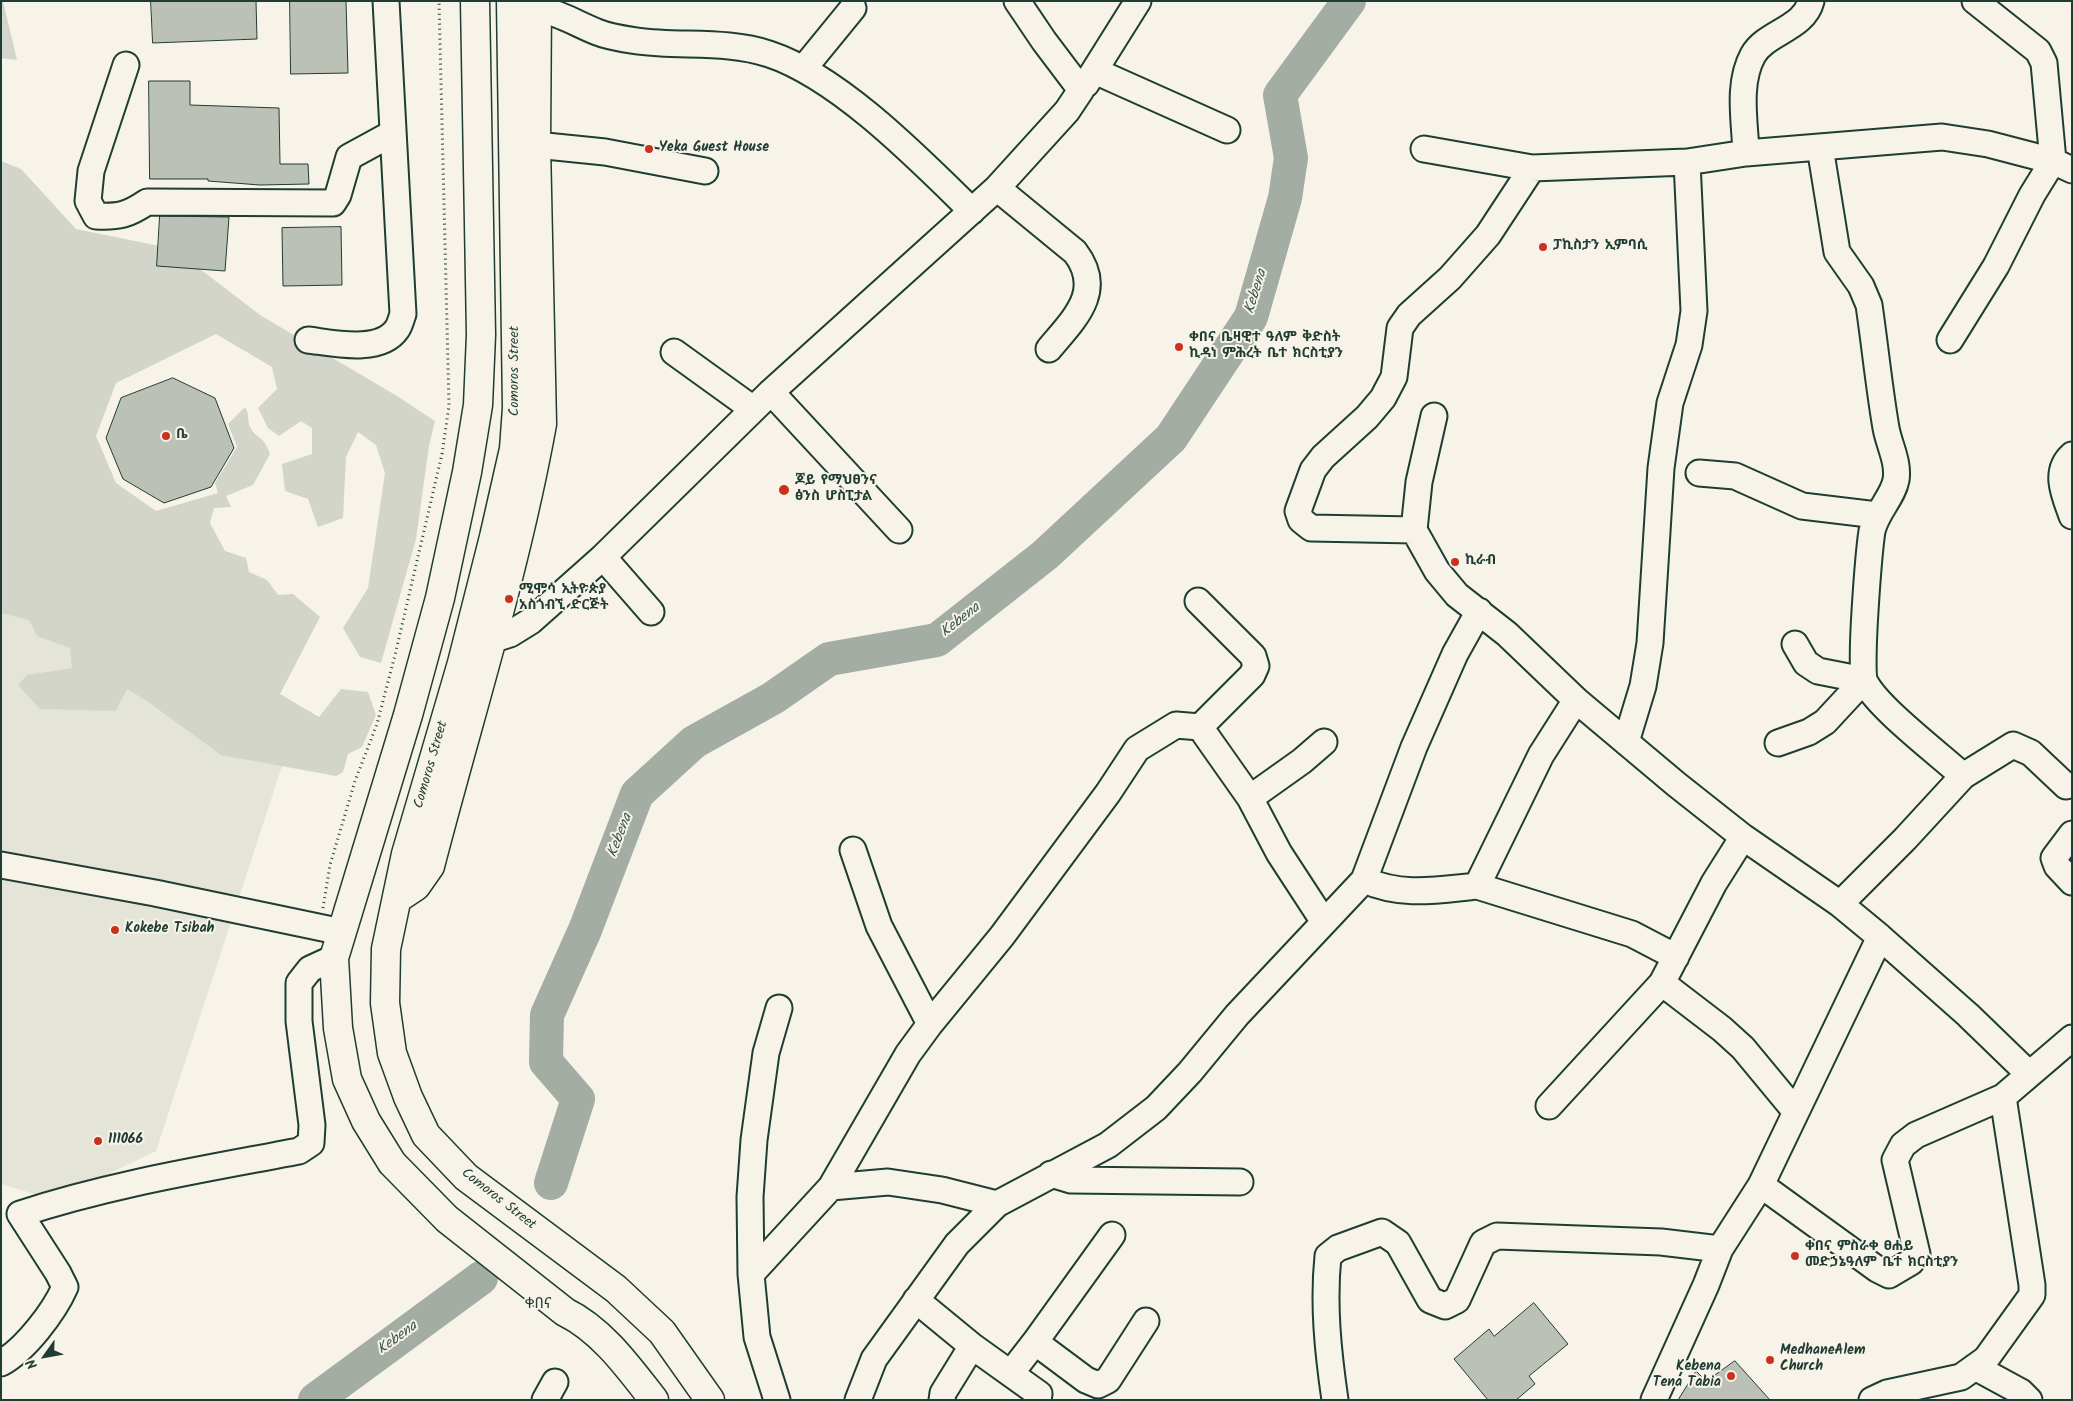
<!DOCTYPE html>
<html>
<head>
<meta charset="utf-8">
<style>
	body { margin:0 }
	#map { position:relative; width:2073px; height:1401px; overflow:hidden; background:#f7f3e8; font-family:Kalam,sans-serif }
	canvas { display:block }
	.frame { position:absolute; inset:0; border:2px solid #1f3d34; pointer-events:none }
	.north { position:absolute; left:20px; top:1331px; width:50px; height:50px; -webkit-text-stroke:4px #f7f3e8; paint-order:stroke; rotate:238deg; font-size:14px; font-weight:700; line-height:20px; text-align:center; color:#1f3d34 }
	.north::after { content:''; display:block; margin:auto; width:18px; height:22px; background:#1f3d34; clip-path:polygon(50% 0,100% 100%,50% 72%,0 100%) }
</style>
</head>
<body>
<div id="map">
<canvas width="2073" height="1401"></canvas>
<div class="frame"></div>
<div class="north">N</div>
</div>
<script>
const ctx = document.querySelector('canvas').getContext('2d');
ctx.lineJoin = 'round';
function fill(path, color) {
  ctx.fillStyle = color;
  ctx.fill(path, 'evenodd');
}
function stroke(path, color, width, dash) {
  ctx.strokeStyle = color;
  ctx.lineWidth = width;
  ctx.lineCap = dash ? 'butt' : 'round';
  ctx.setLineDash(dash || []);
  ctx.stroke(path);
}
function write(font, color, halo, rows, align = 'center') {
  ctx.font = font + ' Kalam,"Noto Sans Ethiopic",sans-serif';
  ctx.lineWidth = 4;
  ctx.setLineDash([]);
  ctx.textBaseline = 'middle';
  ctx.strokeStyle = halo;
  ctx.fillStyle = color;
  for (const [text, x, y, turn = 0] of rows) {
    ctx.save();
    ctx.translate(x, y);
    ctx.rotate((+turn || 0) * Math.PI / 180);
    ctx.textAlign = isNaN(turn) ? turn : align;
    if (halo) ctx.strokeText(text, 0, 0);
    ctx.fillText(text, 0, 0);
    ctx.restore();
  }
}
const built = new Path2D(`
	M1,582L301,708L156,1151L54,1200L1,1184Z`);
const green = new Path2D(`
	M1,1H3L17,60L1,58Z
	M1,161L21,169L76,229L174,249L260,315L397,396L435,421L429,446L416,539L381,663L360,657L343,628L368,588L385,473L376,445L358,432L346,457L343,518L318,527L308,499L285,491L282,464L312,454V428L301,421L279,436L268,428L258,408L277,389L272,367L216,334L116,383L96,436L116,483L156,511L218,493L215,483L237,447L228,424L245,407C250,414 247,421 250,427C257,440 263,434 270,454L253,485L226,496L231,507L214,508L210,523L225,551L246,558L249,572L267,580L278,595L293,594L320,617L280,694L319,717L341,689L368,692L376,715L362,747L348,754L343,772L336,776L221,755L147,701L127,689L116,711L40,709L18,685L27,675L72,668L70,648L37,636L29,620L1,613Z`);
const river = new Path2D(`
	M551,1183L578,1099L546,1062L547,1015L585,930L637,794L694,742L773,698L829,659L937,640L1045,555L1171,438L1251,317L1285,198L1291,158L1280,95L1349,1
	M315,1400L481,1278`);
const building = new Path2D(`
	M151,1H256L257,39L153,43Z
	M290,1H346L348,73L291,74Z
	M149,81H190V105L279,108L280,164H308L309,184L260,185L208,181V179H150Z
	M160,216L229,217L225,271L157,266Z
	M341,227L342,285L283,286L282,228Z
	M173,378L215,398L234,448L211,487L164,503L123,479L106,438L121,398Z
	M1534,1303L1568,1344L1529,1376L1535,1384L1516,1400H1488L1454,1359L1489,1329L1494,1336Z
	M1735,1361L1770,1400H1678L1696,1371L1706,1381Z`);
const path = new Path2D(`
	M323,908L330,865L355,781L377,724L395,655L442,454L449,406L439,1`);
const minor = new Path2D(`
	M537,9C558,12 577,24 597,32C609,37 624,39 637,41C681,47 727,40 769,54C839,77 919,159 972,211
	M126,65L91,171L88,201L96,216C119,217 128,215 147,202L333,203L338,195L349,157L393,133
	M804,68L853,8
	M1095,71L1227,130
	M1086,84L1138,1
	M536,145L605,152L705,171
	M1820,147L1837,252L1861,286L1869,305C1875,346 1879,387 1886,428C1889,445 1899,462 1896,480C1893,497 1876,512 1872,531C1869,551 1859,669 1865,682C1878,708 1939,754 1963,776
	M1424,149L1532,168L1687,162L1746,153L1942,137L1988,144L2053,161L2072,170
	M1746,153C1745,122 1737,84 1753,55C1766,32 1804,29 1811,1
	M997,188L1075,252C1105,291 1074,319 1049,349
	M308,340C333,343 380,354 397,329C400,325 401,319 403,314L386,1
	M1950,340L1996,266L2032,195L2053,161L2044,63L2038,51L1975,1
	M674,352L753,409
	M771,392L899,530
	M1434,416L1419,482L1414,530L1437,571L1457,595L1507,634L1576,700L1676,784L1743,837L1840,904L1880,937L1968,1015L2029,1074
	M2072,455C2053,472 2065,496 2072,516
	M1699,473L1735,476L1802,506L1877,515
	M1414,530L1311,528L1301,520L1298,511L1313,470L1323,457L1367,417L1383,398L1394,377L1400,328L1409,315L1450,278L1488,235L1532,168
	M603,557L651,612
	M1198,601L1253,656L1256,666L1252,675L1200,727
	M491,640L510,634L531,621L603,557L771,392L997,188L1067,111L1081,90L1044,41L1017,1
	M1626,742L1643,686L1650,643L1661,468L1670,403L1689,345L1694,311L1687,162
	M1778,743L1809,732L1825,722L1864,680L1818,671L1806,663L1795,644
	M1250,798L1302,761L1324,742
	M2072,834L2054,858L2057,866L2072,882
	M853,850L879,926L930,1024
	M1,865L155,893L342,932
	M1364,880C1403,897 1436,890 1477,886L1541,755L1576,700
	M1477,886L1632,934L1676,957
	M1840,904L1905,839L1963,776L2013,745L2031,753L2066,786
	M1662,983L1722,1029L1743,1048L1796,1112
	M1549,1106L1662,983L1714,883L1743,837
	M1051,1174L1071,1180L1240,1182
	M1761,1185L1877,1269L1889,1275L1911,1262L1917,1254L1895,1160L1903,1145L1916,1135L2003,1097L2072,1038
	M831,1187L888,1182L942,1190L997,1204
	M751,1274L750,1197L754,1140L766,1053L779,1008
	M916,1300L972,1346L1039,1394L1038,1400
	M1035,1342L1112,1235
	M1,1363C25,1350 54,1312 65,1287L58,1273L20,1214C111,1184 205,1169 299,1151L311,1143L312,1125L299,1021V983L310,969L334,958
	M1975,1367L2021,1392L2029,1400
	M1011,1373L1035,1342L1086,1380L1098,1385L1108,1380L1146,1321
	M545,1400L555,1382
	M777,1400L757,1337L751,1274L831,1187L908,1054L930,1024L1002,936L1108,793L1137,749L1176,725L1200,727L1250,798L1279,853L1324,922
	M858,1400L874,1359L957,1244L997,1204L1108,1145L1156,1108L1190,1072L1237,1015L1364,880L1414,747L1455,654L1479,611
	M942,1400L943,1393L972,1346
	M1335,1400C1328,1352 1323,1304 1328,1256L1338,1248L1382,1232L1398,1243L1430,1300L1445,1306L1457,1300L1483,1243L1497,1236L1661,1242L1720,1249
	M1654,1400L1706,1285L1720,1249L1761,1185L1880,937
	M1872,1400L1887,1393L1961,1377L1986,1359L2032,1295V1285L2003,1097`);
const major = new Path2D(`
	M475,1L481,335L478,405L467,472L440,598L408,715L334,958L338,1028L347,1079L366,1121L392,1163L447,1219L565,1312C602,1330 629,1368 654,1400
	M511,1L517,408L514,449L494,537L462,663L406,854L386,949L385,1003L392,1053L408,1097L426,1135L466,1177L616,1289L662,1332L710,1400
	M398,898L416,886L430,866C468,719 515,573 542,424L536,145L537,1`);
const markers = [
	[649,149,5,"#c8321e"],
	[1543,247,5,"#c8321e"],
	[1179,347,5,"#c8321e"],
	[166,436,5,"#c8321e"],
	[784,490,6,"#c8321e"],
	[1455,562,5,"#c8321e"],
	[509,599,5,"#c8321e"],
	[115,930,5,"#c8321e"],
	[98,1141,5,"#c8321e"],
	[1795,1256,5,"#c8321e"],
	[1770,1360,5,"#c8321e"],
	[1731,1376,5,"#c8321e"]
];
const poiNames = [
	["Yeka Guest House",659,149],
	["ፓኪስታን ኢምባሲ",1553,247],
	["ቀበና ቤዛዊተ ዓለም ቅድስት",1189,339],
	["ኪዳነ ምሕረት ቤተ ክርስቲያን",1189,355],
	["ቤ",176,436],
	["ጆይ የማህፀንና",795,482],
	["ፅንስ ሆስፒታል",795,498],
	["ኪራብ",1465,562],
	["ሚሞሳ ኢትዮጵያ",519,591],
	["አስጎብኚ ድርጅት",519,607],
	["Kokebe Tsibah",125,930],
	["111066",108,1141],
	["ቀበና ምስራቀ ፀሐይ",1805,1248],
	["መድኃኔዓለም ቤተ ክርስቲያን",1805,1264],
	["MedhaneAlem",1780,1352],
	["Church",1780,1368],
	["Kebena",1721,1368,"right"],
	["Tena Tabia",1721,1384,"right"]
];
const streetNames = [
	["Comoros Street",516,371,-90],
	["Comoros Street",432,765,-74],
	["Comoros Street",498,1200,38]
];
const waterNames = [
	["Kebena",1257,292,-73],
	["Kebena",961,621,-38],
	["Kebena",621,836,-69],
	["Kebena",398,1339,-36]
];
const neighbourhoodNames = [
	["ቀበና",538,1305]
];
fill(built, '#e5e4d9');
fill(green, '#d3d5ca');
stroke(river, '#a4ada3', 34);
fill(building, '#bbc1b6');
stroke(building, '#1f3d34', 1);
stroke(minor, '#1f3d34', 29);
stroke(major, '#1f3d34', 31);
stroke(path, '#1f3d34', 3, [1, 4]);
stroke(minor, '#f7f3e8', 25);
stroke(major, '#f7f3e8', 28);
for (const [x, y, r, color] of markers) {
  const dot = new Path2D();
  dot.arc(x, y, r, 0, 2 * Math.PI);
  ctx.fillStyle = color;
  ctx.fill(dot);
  stroke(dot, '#f7f3e8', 2);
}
write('bold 14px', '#1f3d34', '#f7f3e8', poiNames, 'left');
write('14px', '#1f3d34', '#f7f3e8', streetNames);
write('italic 15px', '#405950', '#f7f3e8', waterNames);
write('15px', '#1f3d34', '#f7f3e8', neighbourhoodNames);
</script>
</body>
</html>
